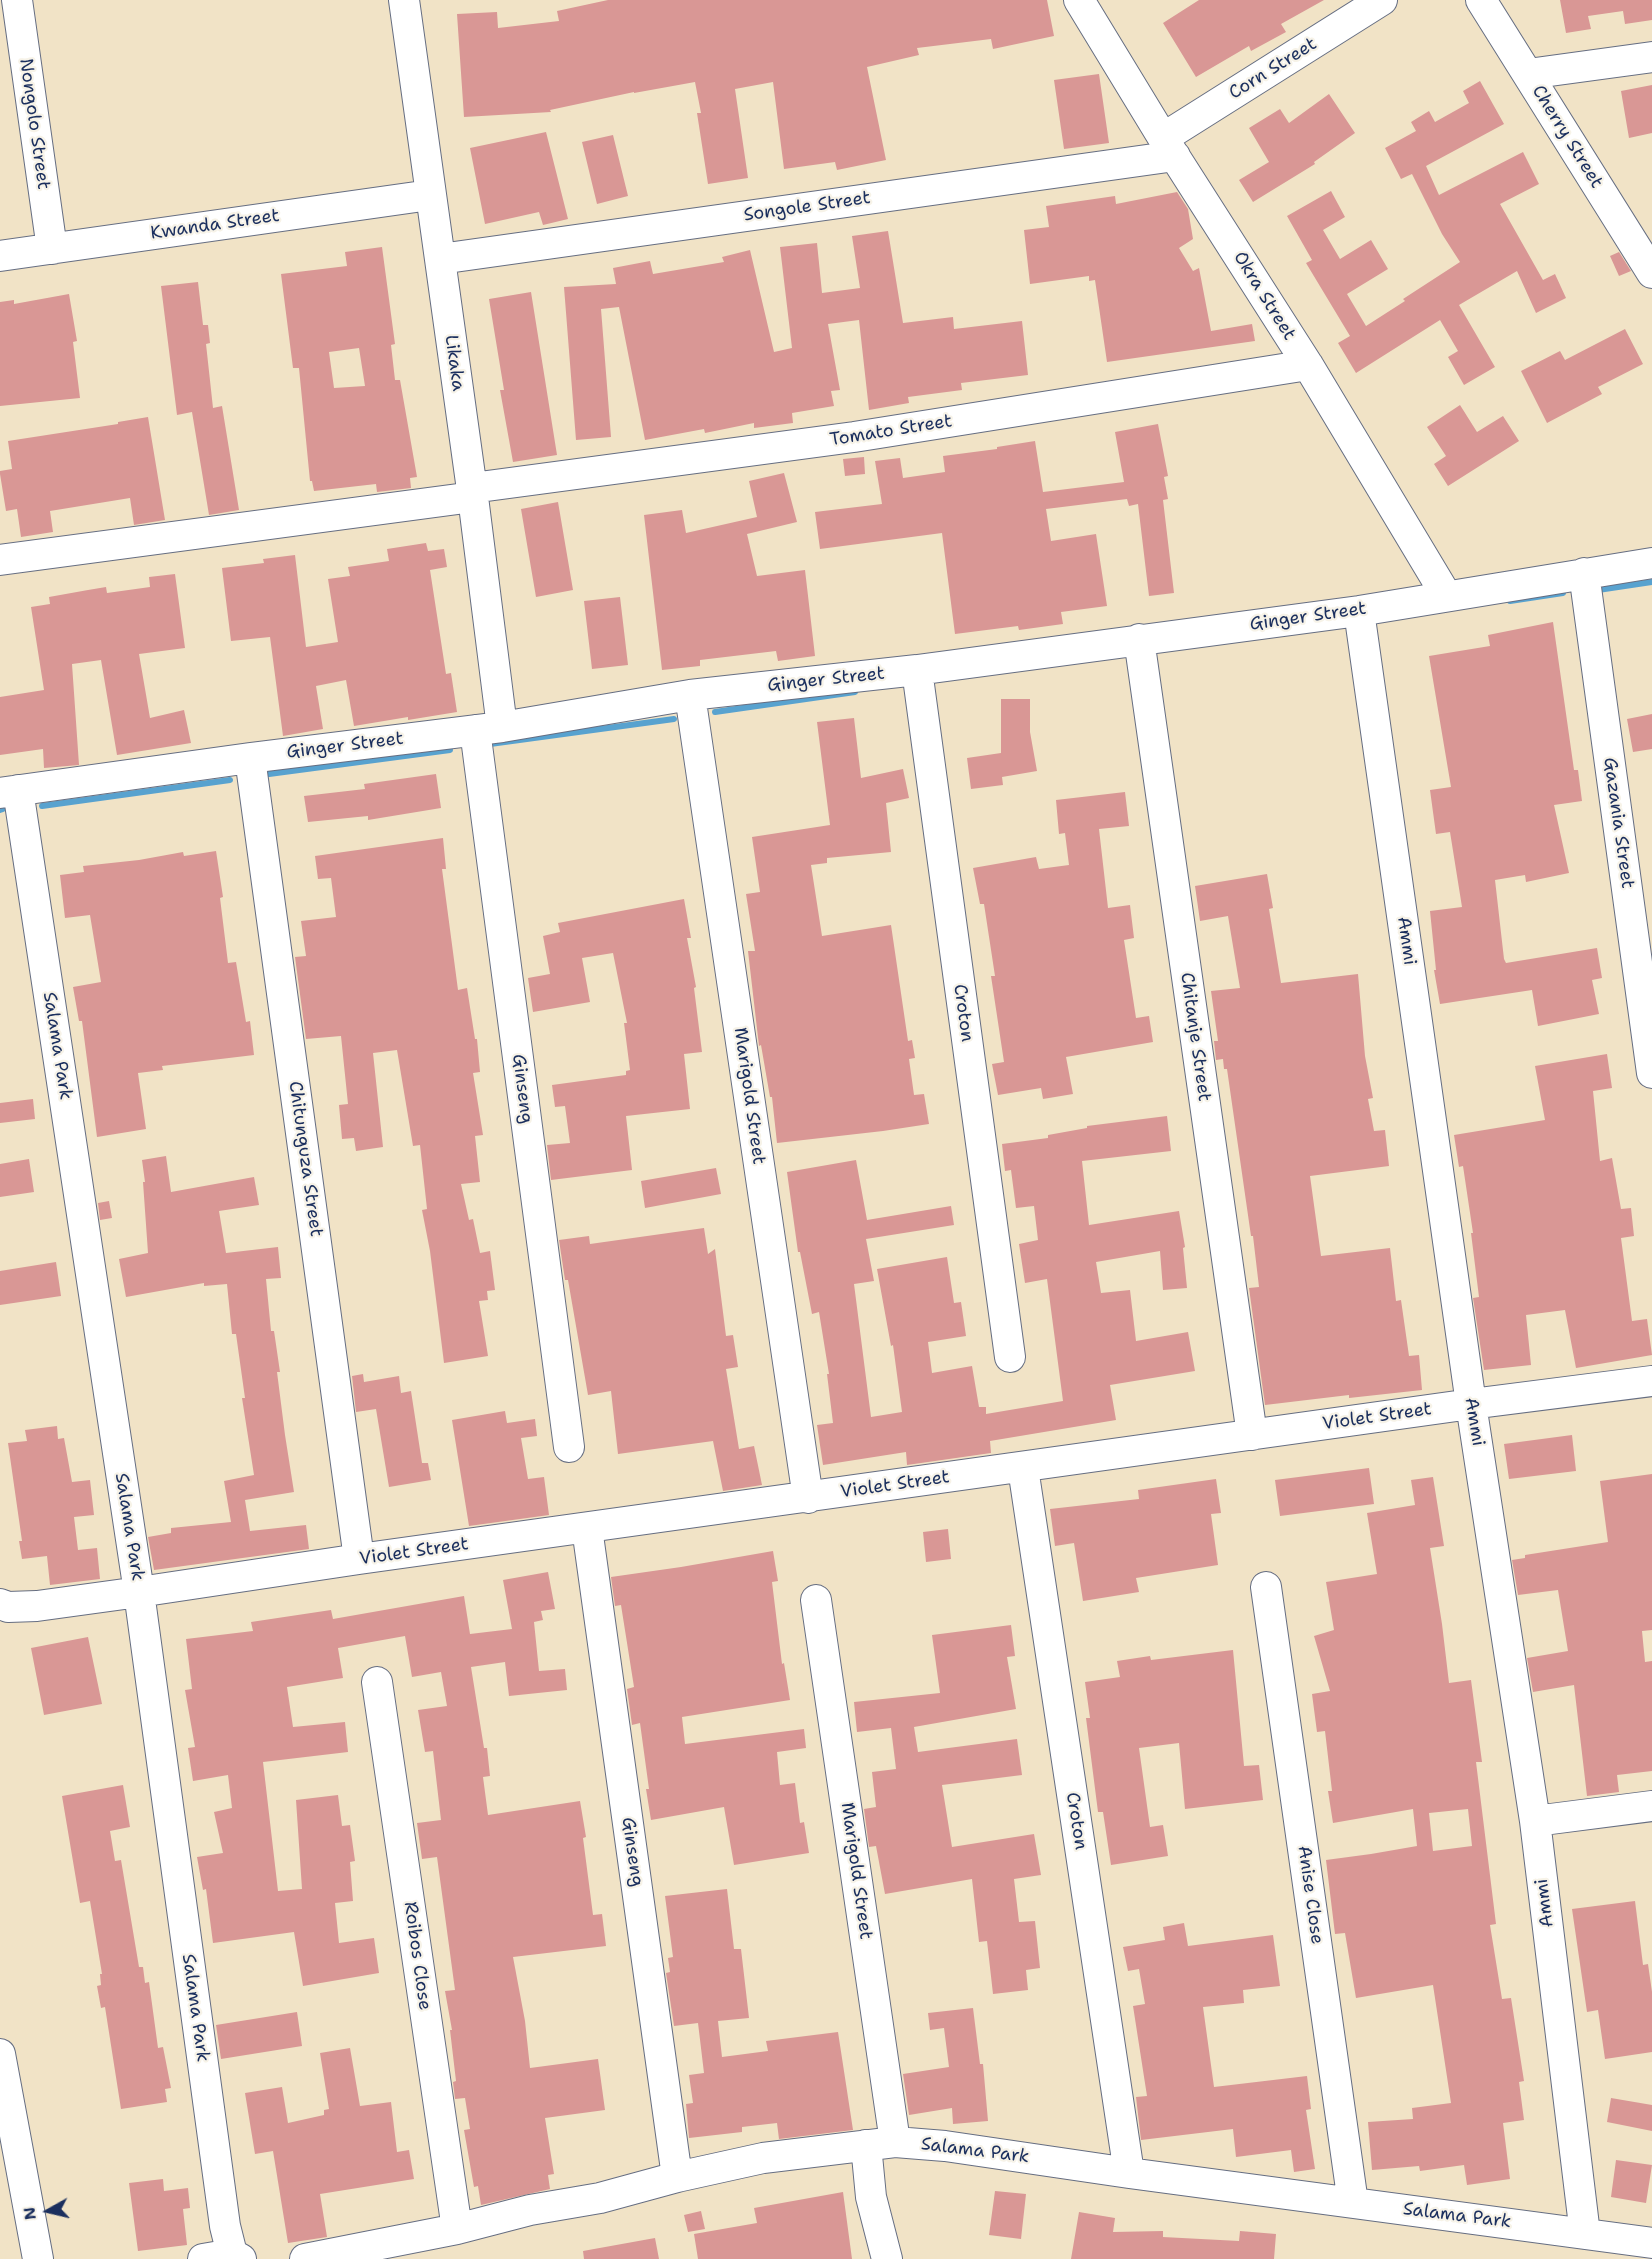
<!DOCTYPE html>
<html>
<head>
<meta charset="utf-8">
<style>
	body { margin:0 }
	#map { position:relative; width:1652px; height:2259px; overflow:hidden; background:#f1e3c6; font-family:"Shantell Sans",sans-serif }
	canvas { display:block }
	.north { position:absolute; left:18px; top:2181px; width:60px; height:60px; -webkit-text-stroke:4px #f7f3e8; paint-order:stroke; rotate:262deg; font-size:16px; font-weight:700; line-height:24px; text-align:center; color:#1b2f5e }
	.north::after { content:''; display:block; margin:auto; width:21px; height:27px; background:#1b2f5e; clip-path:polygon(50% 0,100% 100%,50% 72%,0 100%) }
</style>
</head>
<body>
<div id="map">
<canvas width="1652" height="2259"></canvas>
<div class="north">N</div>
</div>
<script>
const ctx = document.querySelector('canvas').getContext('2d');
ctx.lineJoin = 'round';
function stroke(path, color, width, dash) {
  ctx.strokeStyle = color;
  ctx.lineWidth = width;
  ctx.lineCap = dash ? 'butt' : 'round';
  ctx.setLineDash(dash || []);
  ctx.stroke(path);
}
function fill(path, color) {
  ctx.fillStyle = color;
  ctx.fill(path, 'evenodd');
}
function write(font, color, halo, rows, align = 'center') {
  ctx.font = font + ' "Shantell Sans",sans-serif';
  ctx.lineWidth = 4.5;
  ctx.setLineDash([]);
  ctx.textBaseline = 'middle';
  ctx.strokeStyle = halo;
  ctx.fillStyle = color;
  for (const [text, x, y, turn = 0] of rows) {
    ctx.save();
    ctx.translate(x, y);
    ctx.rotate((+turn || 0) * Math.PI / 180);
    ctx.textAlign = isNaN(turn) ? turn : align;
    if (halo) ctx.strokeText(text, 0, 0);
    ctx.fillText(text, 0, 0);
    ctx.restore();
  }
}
const stream = new Path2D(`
	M1598,590L1652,582
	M1510,601L1563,593
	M715,712L855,692
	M490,744L674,719
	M269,774L450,750
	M42,806L230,780
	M0,810L3,809`);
const building = new Path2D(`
	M608,0H1047L1054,36L993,49L991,39L917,48L919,55L867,67L886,160L837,170L835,162L784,169L773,82L735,89L748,178L708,184L697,113H701L695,82L634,93V92L550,110L551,112L464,117L457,14L497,12L498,28L559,21L557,11Z
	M1199,0H1324L1281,24L1286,32L1251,51L1249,46L1196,77L1163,23Z
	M1560,0H1652V20L1625,24L1623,11L1588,16L1591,29L1566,33Z
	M1099,74L1109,143L1064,149L1054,80Z
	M1480,81L1504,124L1426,166L1439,195L1523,152L1539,184L1500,204L1543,280L1555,274L1566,298L1536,313L1517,271L1459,305L1495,367L1464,385L1448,357L1458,351L1440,320L1356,373L1338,343L1350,336L1306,263L1312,260L1287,216L1331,191L1345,217L1323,230L1340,259L1371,240L1388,269L1347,294L1366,326L1405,301L1403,299L1460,262L1442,234L1412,174L1401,179L1385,148L1416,131L1411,122L1429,111L1435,122L1469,103L1463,91Z
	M1652,85V133L1629,138L1621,91Z
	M1329,94L1355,133L1314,162L1315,164L1253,202L1239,180L1269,162L1249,128L1280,109L1289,123Z
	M546,132L568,219L543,225L539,212L485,224L470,148Z
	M613,135L628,196L597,204L582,142Z
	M1177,192L1188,209L1193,239L1179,248L1193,271L1199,268L1211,331L1252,324L1255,341L1107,362L1095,280L1089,281V276L1030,284L1024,230L1049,227L1046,206L1115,196L1116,204Z
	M888,231L903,323L953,317L954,329L1022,321L1028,375L961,383L962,390L908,397L909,403L869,410L859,320L828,324L840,390L831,391L834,406L792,413L793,423L754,428V423L705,433L704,429L645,440L619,307L601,309L611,437L576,440L564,287L616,284L613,268L650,261L653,274L724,262L722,257L750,250L774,352L792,348L780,247L817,243L822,293L860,288L852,236Z
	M382,247L395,344L391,345L395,380H400L417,477L410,478L411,488L377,492L376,484L314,491L312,481H310L299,368H293L281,274L347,266L345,252ZM359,348L365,386L334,388L329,352Z
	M1619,252L1631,271L1619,276L1610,256Z
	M198,282L203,325H208L210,343L206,344L213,408L222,406L239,510L209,515L192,412L177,415L161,286Z
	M531,292L557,455L513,462L500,390H504L489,299Z
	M69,294L77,341L73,342L80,398L0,406V302L14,300V304Z
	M1625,329L1643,364L1598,387L1602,394L1547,423L1521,371L1560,351L1565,360Z
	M1460,405L1477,432L1503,416L1519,441L1448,486L1434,464L1446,456L1427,427Z
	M148,417L165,520L134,525L130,498L50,511L53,532L21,537L17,509L6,511L0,474V471L12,469L8,441L118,424V422Z
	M1158,424L1168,476L1164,477L1168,499L1163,500L1174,593L1149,596L1138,504L1129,506L1127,499L1046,509L1051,541L1096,534L1107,606L1061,612L1063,624L1019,630L1018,626L955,634L942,533L820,549L815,512L882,504L875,461L900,458L903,478L945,472L943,456L997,449V447L1035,441L1043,492L1124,482L1115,432Z
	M864,457L865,474L845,476L843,459Z
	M784,473L797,522L747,534L757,576L805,570L815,656L778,661L776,651L700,660V666L662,670L644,515L682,510L686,533L757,517L749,481Z
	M558,502L573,590L536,597L521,509Z
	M426,543L428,551L444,549L447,567L430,570L446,674L451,673L457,712L408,720V717L354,726L346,680L316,686L323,729L283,736L270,637L231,641L222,568L264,563L263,559L295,555L306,647L338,642L328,579L350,576L348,567L389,561L387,549Z
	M175,574L185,648L139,654L150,718L184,710L191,743L117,755L101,660L72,664L79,765L44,768L43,749L0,755V697L44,690L31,607L50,604L49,597L88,590L106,587L107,593L150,587L149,577Z
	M620,597L628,665L592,669L584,601Z
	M1553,622L1574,770H1578L1582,801L1554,805L1569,873L1526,882L1525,875L1495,880L1504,959L1506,963L1597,948L1602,978L1592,980L1599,1014L1538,1026L1532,990L1440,1004L1434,970H1436L1430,911L1462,907L1450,832L1436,834L1430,790L1451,787L1429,656L1490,646L1488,635Z
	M1001,699H1030V732L1037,771L1002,777L1003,785L971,789L967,758L1001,753Z
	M1652,714V749L1633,752L1627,719Z
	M854,718L861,778L903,769L909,798L886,803L891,852L827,858V863L811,865L822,936L891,925L908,1041L912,1040L915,1058L909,1059L914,1095L924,1094L929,1124L883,1131L777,1143L772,1097H770L761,1045L759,1046L748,951H755L746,894L760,892L752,837L830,825L817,722Z
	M436,774L441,808L368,820V816L308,822L304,796L365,789L364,784Z
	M1125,792L1129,826L1099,829L1108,908L1130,905L1134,938L1124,940L1136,1018L1149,1016L1153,1042L1066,1057L1073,1094L1043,1099L1041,1088L998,1095L992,1064L1004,1062L991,976H995L984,904H980L973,868L1036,857L1039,869L1069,865L1065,833L1059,834L1056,800Z
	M443,838L446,869H442L458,990L467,988L475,1039H477L480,1072L473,1073L483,1135L475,1136L480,1182L461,1184L469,1220L473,1219L480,1253L490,1251L495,1290L487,1291L488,1300L479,1301L488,1356L444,1363L430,1251L422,1210L427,1209L420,1145L413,1146L397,1050L373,1053L383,1147L356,1151L354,1138L342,1139L339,1105L348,1104L341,1036L306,1039L295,957L306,956L301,921L336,917L331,878L318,879L315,856Z
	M216,851L223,897L220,898L228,963L236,962L246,1022L250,1021L254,1055L162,1066L163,1070L138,1073L146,1129L97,1137L82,1021H79L73,987L101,982L90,915L65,918L60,875L84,872L83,866L139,860L183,852L184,856Z
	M1267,874L1273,908L1269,909L1281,983L1358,974L1365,1056L1373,1098L1368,1099L1374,1131L1385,1130L1389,1166L1310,1176L1321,1256L1390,1248L1396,1301L1401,1300L1409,1356L1419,1355L1422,1390L1349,1398V1395L1265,1405L1249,1288L1259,1287L1253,1236H1251L1227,1069H1224L1223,1059L1216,1060L1214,1041H1218L1211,991L1240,988L1228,916L1200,921L1195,886Z
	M684,899L691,938H687L696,987L694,988L702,1052L684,1054L690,1109L626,1116L632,1170L551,1180L547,1145L570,1143L565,1106L555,1107L552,1085L626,1075V1071L630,1070L624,1023H627L613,953L582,958L590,1002L533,1012L528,978L550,974L543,936L560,932L558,923Z
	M1607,1054L1612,1088L1593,1091L1600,1161L1612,1158L1621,1209L1631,1208L1634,1236L1621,1238L1632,1321L1647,1319L1652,1355L1576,1368L1565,1310L1526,1315L1531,1365L1484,1370L1473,1298L1479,1297L1471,1233H1473L1463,1166L1459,1167L1454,1135L1545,1120L1535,1066Z
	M33,1099L35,1119L0,1123V1103Z
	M1167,1116L1171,1151L1082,1161L1089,1225L1179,1211L1185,1247L1183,1248L1187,1288L1163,1290L1160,1251L1096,1262L1101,1293L1130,1290L1136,1341L1188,1332L1195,1371L1110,1385L1116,1420L990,1441L991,1453L907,1465L906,1452L823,1465L817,1425L833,1423L827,1374H829L819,1312L812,1314L800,1252H798L787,1172L856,1160L867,1220L951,1206L954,1225L866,1239L874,1281L854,1284L871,1417L902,1412L893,1345L891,1346L877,1269L947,1257L954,1303L961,1302L966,1336L928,1342L932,1373L972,1366L979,1407H986V1414L1063,1401L1047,1279L1025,1283L1019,1244L1038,1240L1034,1206L1016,1208L1011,1170L1005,1171L1002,1144L1048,1138V1135L1087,1128V1126Z
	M166,1156L171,1192L254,1177L259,1205L219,1211L226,1253L278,1247L281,1278L266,1279L271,1331H274L280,1372H277L285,1435L294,1492L245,1500L250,1531L306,1525L309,1549L154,1570L148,1537L171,1533V1528L231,1522L224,1481L254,1475L242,1398H245L236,1334H232L227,1284L204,1286V1283L126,1297L119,1259L148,1253L143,1182H145L142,1160Z
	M29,1159L34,1192L0,1197V1164Z
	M716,1168L721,1194L645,1208L641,1181Z
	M109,1201L112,1218L100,1220L98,1203Z
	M704,1228L708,1254L715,1249L726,1336L733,1335L738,1367L726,1369L739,1449L754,1446L762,1485L723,1491L713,1441L618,1454L611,1391L588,1395L568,1280H565L559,1240L589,1236L590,1244Z
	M56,1262L61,1296L0,1305V1271Z
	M363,1374L364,1382L399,1376L401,1393L411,1391L422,1463H428L431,1480L389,1487L376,1409L356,1412L352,1376Z
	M505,1411L507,1423L535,1419L537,1436L521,1438L528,1479L544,1477L549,1515L469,1526L452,1420Z
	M57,1426L58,1439L64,1438L72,1482L90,1480L94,1515L74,1517L78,1550L97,1548L100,1579L50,1585L47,1556L22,1559L19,1541H22L8,1443L27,1441L25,1430Z
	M1572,1435L1576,1471L1509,1479L1504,1444Z
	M1369,1468L1374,1504L1280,1516L1275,1480Z
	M1652,1474V1630L1642,1631L1645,1662L1652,1661V1771L1617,1775L1619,1792L1587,1796L1574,1685L1533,1692L1527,1658L1568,1651L1558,1590L1518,1595L1512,1560L1525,1558V1555L1608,1542L1600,1481Z
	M1433,1477L1444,1546L1430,1548L1442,1624L1449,1683L1471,1680L1482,1762H1476L1496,1924L1490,1925L1502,1999L1511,1998L1524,2081L1519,2082L1524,2120L1503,2123L1510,2179L1467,2185L1464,2165L1420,2171L1419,2166L1372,2170L1368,2122L1413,2119L1412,2108L1451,2103L1433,1985L1356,1998L1345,1933L1335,1934L1326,1860L1371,1854L1417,1846L1413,1809L1333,1823L1328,1791H1332L1325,1731L1317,1732L1312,1694L1330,1691L1314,1636L1334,1630L1326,1582L1377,1574L1367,1513L1415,1505L1411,1480ZM1468,1809L1472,1846L1433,1851L1429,1813Z
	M1216,1479L1221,1513L1211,1514L1218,1565L1136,1578L1139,1592L1083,1601L1074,1543L1055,1546L1050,1509L1139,1499L1138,1490Z
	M948,1529L951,1559L926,1562L923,1532Z
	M773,1551L778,1581L772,1582L782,1664L784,1663L790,1700L682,1717L685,1744L804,1729L806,1748L777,1752L780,1785L795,1783L800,1823L804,1822L809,1853L734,1865L724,1807L651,1820L646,1789H649L640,1723L632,1725L627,1689L634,1687L621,1605L615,1606L611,1577L681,1567Z
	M548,1572L555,1609L541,1611L543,1620L534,1622L539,1671L565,1669L567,1690L509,1696L505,1662L471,1667L484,1748H487L490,1776L483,1777L488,1815L580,1801L586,1837L583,1838L593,1915L602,1914L606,1946L513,1957L525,2021L530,2068L598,2059L605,2110L545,2118L554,2174L548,2175L550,2189L481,2205L478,2186L474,2187L464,2130L470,2129L465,2098L455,2099L453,2082L456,2081L450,2030H452L445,1991L455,1990L437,1857L422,1859L417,1823L441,1820L433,1751L425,1752L418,1710L447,1706L441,1672L412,1677L405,1636L338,1648L343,1678L287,1687L293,1727L345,1722L348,1752L263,1762L278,1891L302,1889L296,1800L338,1795L342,1826L350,1825L355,1861L350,1862L353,1901L335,1903L339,1943L374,1938L379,1973L303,1986L294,1932L213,1943L206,1889L203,1890L197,1857L223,1853L214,1812L232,1808L228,1775L193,1781L188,1748L195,1747L185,1690L192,1689L186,1639L253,1631L251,1622L331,1610L333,1619L464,1596L470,1634L512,1629L503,1580Z
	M1011,1625L1015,1656L1007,1657L1016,1709L914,1727L918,1752L1017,1739L1022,1775L942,1785L952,1847L1034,1834L1041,1875L1014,1879L1019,1922L1035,1921L1040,1968L1026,1970L1028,1990L993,1994L987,1941L979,1942L972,1879L885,1894L876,1846L869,1847L864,1809L876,1807L872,1772L896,1769L891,1728L857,1732L854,1702L940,1693L932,1635Z
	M88,1637L102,1704L44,1715L31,1648Z
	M1233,1650L1244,1766L1259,1765L1263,1800L1185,1809L1179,1743L1139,1748L1150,1827L1163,1825L1168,1856L1111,1865L1103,1812H1098L1086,1718H1090L1085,1682L1120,1677L1117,1661L1150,1656L1151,1660Z
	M123,1785L130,1827L110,1831L115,1861L121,1860L139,1967H143L145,1983L149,1982L158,2048L163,2047L171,2088L165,2089L167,2102L121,2109L105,2007L101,2008L97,1986L101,1985L100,1974H102L90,1901L80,1903L62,1796Z
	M727,1889L734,1949H741L749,2018L718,2021L722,2057L768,2051L766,2041L838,2032L853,2130L779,2139L777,2123L742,2127V2132L689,2138L686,2104L693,2103L689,2075L704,2073L698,2023L674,2026L666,1973L670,1972L668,1958L673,1957L665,1896Z
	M1635,1901L1643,1965L1648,1964L1652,1992V2052L1605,2059L1598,2010L1587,2012L1572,1909Z
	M1184,1923L1188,1946L1273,1935L1280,1986L1243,1990L1244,2003L1203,2007L1214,2087L1307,2076L1311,2109L1306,2110L1315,2169L1294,2172L1291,2150L1236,2157L1233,2129L1141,2140L1136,2097L1147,2096L1133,2006L1145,2004L1139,1969L1128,1971L1123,1947L1165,1940L1163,1927Z
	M973,2008L980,2064H983L988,2121L953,2124L952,2108L909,2115L903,2074L949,2067L944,2028L930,2030L928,2013Z
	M297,2012L302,2046L221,2059L216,2025Z
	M350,2048L360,2106L391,2102L397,2152L409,2150L414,2179L320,2194L327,2237L288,2243L273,2151L255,2154L245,2093L282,2087L288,2123L324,2115V2110L329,2109L320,2053Z
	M1611,2098L1652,2105V2131L1607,2122Z
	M1616,2160L1652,2165L1646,2203L1611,2197Z
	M163,2179L164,2191L188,2188L190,2208L183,2209L187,2245L138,2251L129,2183Z
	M995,2191L1026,2194L1021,2239L989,2235Z
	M843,2192L852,2259H698L694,2234L757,2223L754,2208Z
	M701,2211L705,2229L688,2232L684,2215Z
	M1079,2212L1115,2218L1113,2232L1163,2231V2237L1239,2241L1240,2231L1276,2234L1274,2259H1071Z
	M655,2238L659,2259H584L583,2251Z`);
const minor = new Path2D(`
	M17,0L52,249
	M404,0L473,497L502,727
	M1079,0L1163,138L1308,365L1446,595
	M1481,0L1652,273
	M1528,74L1652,57
	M1163,138L1382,0
	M0,256L430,195
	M440,259L1175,156
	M472,488L854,437L1308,365
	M0,560L473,497
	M1584,573L1652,1073
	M1359,611L1471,1404L1535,1821L1585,2234
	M1139,639L1252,1435
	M917,670L1010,1357
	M690,695L808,1498
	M475,730L569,1447
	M250,758L359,1559
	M18,790L139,1592L225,2226L232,2254L241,2259
	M0,793L250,758L502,727L690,695L917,670L1359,611L1652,563
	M1023,1468L1129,2173
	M587,1528L677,2177
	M1266,1587L1353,2203
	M816,1600L895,2142
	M0,1604L8,1607L37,1606L139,1592L359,1559L1471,1404L1652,1381
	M377,1682L457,2229
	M1535,1821L1652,1806
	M0,2054L38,2259
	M866,2145L871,2197L887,2259
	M203,2259L232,2254
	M305,2259L457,2229L530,2210L600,2198L677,2177L763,2158L895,2142L945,2146L1129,2173L1652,2243`);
const streetNames = [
	["Corn Street",1273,69,-32],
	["Nongolo Street",34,124,82],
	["Cherry Street",1567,137,58],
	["Songole Street",807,207,-8],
	["Kwanda Street",215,225,-8],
	["Okra Street",1264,296,58],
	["Likaka",454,363,82],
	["Tomato Street",891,431,-9],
	["Ginger Street",1308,617,-8],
	["Ginger Street",826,680,-6],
	["Ginger Street",345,746,-7],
	["Gazania Street",1618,823,82],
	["Ammi",1406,941,82],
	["Croton",963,1013,82],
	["Chitanje Street",1195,1037,82],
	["Salama Park",57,1046,81],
	["Ginseng",522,1089,83],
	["Marigold Street",749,1096,82],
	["Chitunguza Street",305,1159,82],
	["Violet Street",1377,1417,-8],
	["Ammi",1474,1422,81],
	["Violet Street",895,1485,-8],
	["Salama Park",129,1527,81],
	["Violet Street",414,1552,-8],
	["Croton",1076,1821,81],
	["Ginseng",632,1852,82],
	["Marigold Street",856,1871,82],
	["Anise Close",1310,1895,82],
	["Ammi",1545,1903,-97],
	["Roibos Close",417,1956,82],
	["Salama Park",195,2008,82],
	["Salama Park",975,2151,7],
	["Salama Park",1457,2216,7]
];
stroke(stream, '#58a2cf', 6);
fill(building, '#d99795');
stroke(minor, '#666e82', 32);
stroke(minor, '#fff', 30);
write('18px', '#1b2f5e', '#f7f3e8', streetNames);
</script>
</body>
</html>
